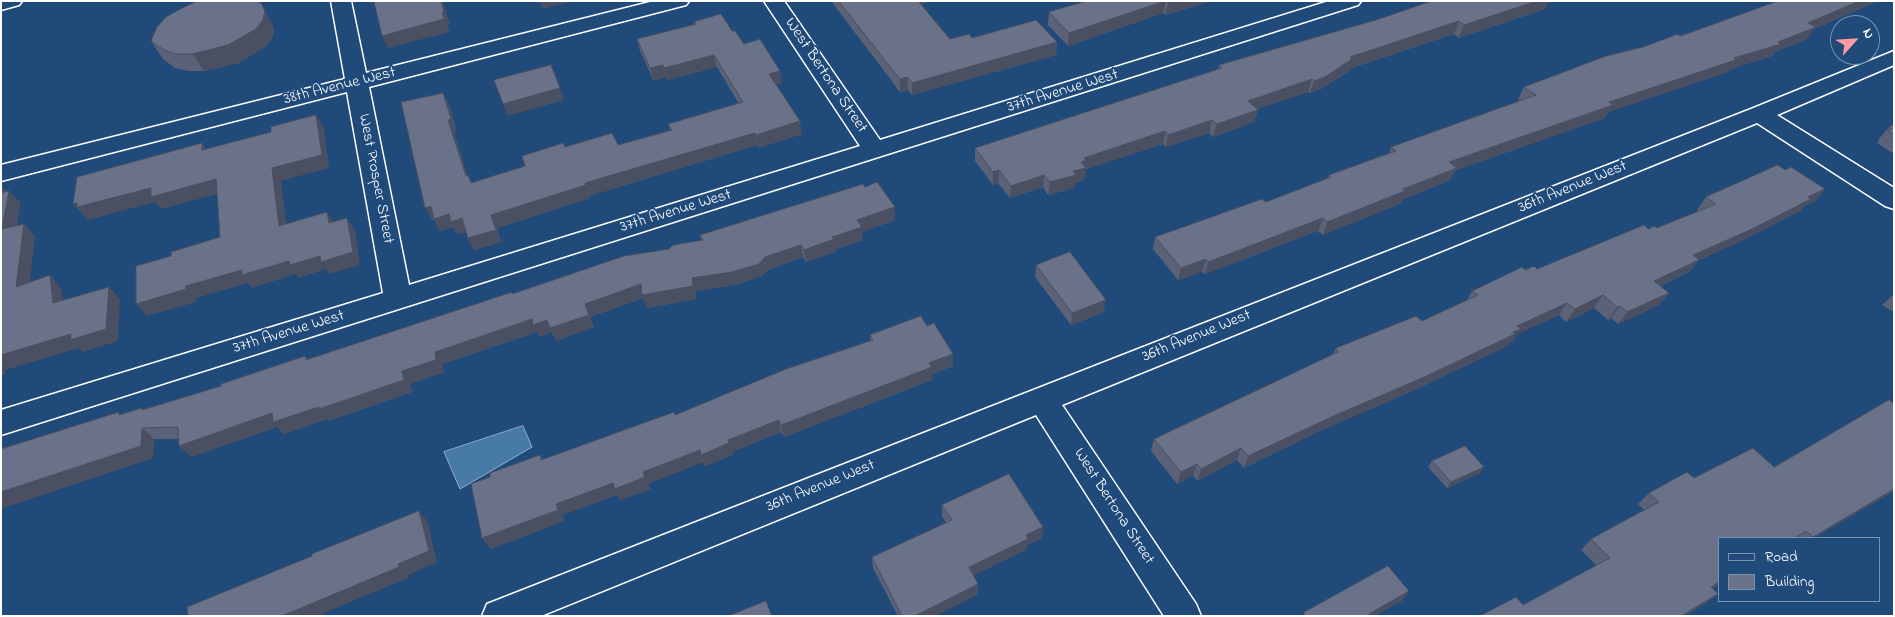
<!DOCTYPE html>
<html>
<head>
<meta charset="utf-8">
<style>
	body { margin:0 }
	#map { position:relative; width:1895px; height:617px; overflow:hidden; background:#1f4a7a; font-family:"Indie Flower",sans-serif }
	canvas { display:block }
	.frame { position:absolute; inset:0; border:2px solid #fff; pointer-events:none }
	.legend { position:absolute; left:1718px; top:537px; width:162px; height:65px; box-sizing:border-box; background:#1f4a7a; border:1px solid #7992af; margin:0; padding:6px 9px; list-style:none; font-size:15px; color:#fff }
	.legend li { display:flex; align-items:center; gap:10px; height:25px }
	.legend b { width:25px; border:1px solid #7992af }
	.north { position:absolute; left:1830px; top:15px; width:50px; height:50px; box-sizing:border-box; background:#1f4a7a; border:1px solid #7992af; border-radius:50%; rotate:64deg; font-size:14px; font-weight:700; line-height:20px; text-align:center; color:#fff }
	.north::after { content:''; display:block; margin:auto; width:18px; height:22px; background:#ff9aa2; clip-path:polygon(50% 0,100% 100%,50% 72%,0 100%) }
</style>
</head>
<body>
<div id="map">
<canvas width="1895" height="617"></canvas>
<div class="frame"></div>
<ul class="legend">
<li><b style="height:6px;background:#1f4a7a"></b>Road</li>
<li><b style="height:14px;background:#6a728a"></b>Building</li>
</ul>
<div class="north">N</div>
</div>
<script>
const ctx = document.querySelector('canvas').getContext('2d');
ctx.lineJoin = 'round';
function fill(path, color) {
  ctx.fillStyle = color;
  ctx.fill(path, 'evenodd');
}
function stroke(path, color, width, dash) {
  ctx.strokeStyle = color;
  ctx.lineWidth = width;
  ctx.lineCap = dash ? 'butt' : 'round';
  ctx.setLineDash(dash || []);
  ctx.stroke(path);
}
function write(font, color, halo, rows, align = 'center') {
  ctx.font = font + ' "Indie Flower",sans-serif';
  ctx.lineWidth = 4;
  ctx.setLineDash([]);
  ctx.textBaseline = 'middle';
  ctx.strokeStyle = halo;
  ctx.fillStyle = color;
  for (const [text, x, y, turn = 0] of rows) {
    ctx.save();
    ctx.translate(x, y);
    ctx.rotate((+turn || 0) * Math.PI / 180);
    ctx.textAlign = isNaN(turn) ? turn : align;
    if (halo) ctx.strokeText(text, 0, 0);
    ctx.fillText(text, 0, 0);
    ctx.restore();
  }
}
const water = new Path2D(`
	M523,426L532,447L460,489L444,452Z`);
const minor = new Path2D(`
	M1,1H22L19,5L1,10Z
	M331,1H351L366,73L654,1H689L686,5L369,87L409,285L860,146L764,1H784L880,140L1329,1H1361L1358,5L1,435V410L383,293L347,92L1,181V165L345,79Z
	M1894,51V65L1777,115L1894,188V209L1885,206L1757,123L1062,405L1196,604L1201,616H1164L1036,415L541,616H482L487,604L1751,109Z`);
const wall = new Path2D(`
	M831,1H930L921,4L950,39L972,38L1057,42L1056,55L912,95L908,90L900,92Z
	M1087,1H1212L1165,15L1163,13L1068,46L1048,25L1049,12Z
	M1432,1H1549L1545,9L1459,38L1454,34L1349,69L1348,72L1321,89L1310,93L1308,92L1257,109L1258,110L1254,122L1213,137L1209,133L1166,147L1163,144L1086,169L1084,180L1075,183L1074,188L1048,195L1043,187L1010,198L998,183L993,185L975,161V148L1218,69L1219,65L1376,20Z
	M1778,1H1878L1814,29L1807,39L1775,52L1772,56L1730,69L1728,72L1608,112L1605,118L1456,170L1450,180L1402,200L1400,204L1323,235L1318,231L1205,274L1202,272L1178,280L1153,249L1155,237L1266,202L1327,178L1329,175L1389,153L1391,147L1519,101L1518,99L1524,87L1643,47L1680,36Z
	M270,21L274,28L273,37L266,46L239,63L204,71H188L175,68L163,59L151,41Z
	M694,22L732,31L782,83L776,85L802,134L758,148L757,145L589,196L590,198L497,228L501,242L474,250L468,238L466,232L457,234L453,227L440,231L434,219L432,220L443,93L449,105L457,132H454L467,175H468L472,183L525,166L565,147L618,145L670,130L668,124L739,104L717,67L667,80L666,77L654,81L640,51L637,39L695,25Z
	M1894,125V154L1877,143L1879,141L1878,140L1889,127Z
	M1785,170L1825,189L1814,202L1804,206L1800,211L1739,242L1699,260L1689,272L1660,286L1669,293L1659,305L1618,324L1611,318L1608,320L1594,308L1566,322L1559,315L1517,334L1513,341L1509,343L1507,346L1415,390L1324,429L1244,468L1237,460L1197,481L1193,475L1177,484L1151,451L1154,439L1333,354L1336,348L1422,321L1467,300L1472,291L1525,270L1537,269L1648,229L1657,228L1698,211L1697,210L1706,197Z
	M865,187L895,220L862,232L863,240L835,250V252L806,262L803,257L768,270L761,276L735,285L695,291L696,299L647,308L643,298L590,317L594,327L556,341L552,332L539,337L537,332L442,364L444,372L410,384L412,392L328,421L327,419L284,434L277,427L191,457L178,439H154L153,458L122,414L142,408L144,410L221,386L305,356L308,359L512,294L701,240L700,235Z
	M1036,265L1104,312L1071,325L1035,277Z
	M1894,294V312L1882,305Z
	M870,335L953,366L932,374V380L784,437L781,432L732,452L733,455L705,466L703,462L648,484L650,489L620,500L617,495L562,515L564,521L490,549L540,455L543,459L675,415L870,341Z
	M1894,404V491L1814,538H1719V585L1712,589L1718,594L1705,604L1523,605L1596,565L1581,550L1591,539L1644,510L1638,504L1649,493L1694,478L1774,467Z
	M1432,461L1480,473L1447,488L1428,467Z
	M942,505L1043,527L1042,538L1027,545L1026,550L973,575L978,584V594L935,616H898L873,568L872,557L946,523L942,516Z`);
const shadedWall = new Path2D(`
	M441,1H443L450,24L447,25L450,32L388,48L382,36Z
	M540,1H574L542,9Z
	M913,1H930L913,6Z
	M1166,1L1163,13L1068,46L1069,33Z
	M1172,1H1212L1165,15L1168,3Z
	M1537,1H1549L1545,9L1459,38L1464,25Z
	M1859,1H1878L1814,29L1807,39L1775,52L1772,56L1730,69L1728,72L1608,112L1605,118L1456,170L1450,180L1402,200L1400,204L1323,235L1327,222L1403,189L1449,162L1609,102L1778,42L1808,23Z
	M261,3L274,28L273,37L266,46L239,63L204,71L193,54Z
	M1459,21L1454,34L1349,69L1348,72L1321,89L1310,93L1314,81L1350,57Z
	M1057,42L1056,55L912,95V83Z
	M714,55L717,67L667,80L664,68Z
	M663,65L666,77L654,81L650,68Z
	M780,71L782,83L771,86L769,74Z
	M907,77L908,90L900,92V79Z
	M1312,79L1308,92L1244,113L1248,101Z
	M560,88L564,100L508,116L503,104Z
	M443,93L449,105L457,132H454L471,188L466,176L448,120Z
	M1258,110L1254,122L1213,137L1217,124Z
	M316,115L324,128L329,168L281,181L288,238L279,226L272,168Z
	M1212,120L1209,133L1166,147L1168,135Z
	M800,121L802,134L758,148L756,135Z
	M1165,131L1163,144L1086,169L1084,180L1075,183L1074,188L1048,195L1050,182L1073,171L1084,158Z
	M755,133L757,145L589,196L590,198L497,228L501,242L474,250L468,238L491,215L585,183Z
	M202,143L211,156L202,150Z
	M999,170L998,183L993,185V172Z
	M1044,175L1043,187L1010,198L1011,186Z
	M216,179L225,192L161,209L155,202L88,220L73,204L151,188Z
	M1,186L9,194V191L21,203L14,242L2,229Z
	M1825,189L1814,202L1804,206L1800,211L1739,242L1699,260L1689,272L1644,293L1654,281L1693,255Z
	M431,206L449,214L462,218L468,231L457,234L453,227L440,231L434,219L432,220L425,208Z
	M895,207V220L862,232L863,240L835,250V252L806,262L804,250L832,237L857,220Z
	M327,212L335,224L329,223Z
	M347,218L355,230L360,265L329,274L326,269L299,278L296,274L252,288L248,283L196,298V302L147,316L136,304L186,286Z
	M1323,218L1318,231L1205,274L1208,262Z
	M24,224L35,236L28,300L16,287Z
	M801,245L803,257L768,270L761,276L735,285L695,291L696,299L647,308L643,298L590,317L594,327L556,341L552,332L539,337L537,332L442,364L444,372L410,384L412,392L328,421L327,419L284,434L277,427L191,457L179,446L272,413L402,371L435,352L532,319L585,304L641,284L692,278L765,257Z
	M1206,259L1202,272L1178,280L1181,268Z
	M50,275L61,288L65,315L53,303Z
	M109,287L120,299L118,341L83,352L79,348L5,370V374L1,376V355Z
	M1669,293L1659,305L1618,324L1627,312Z
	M1603,295L1594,308L1566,322L1575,309Z
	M1106,300L1104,312L1071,325L1072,313Z
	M1567,303L1559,315L1517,334L1513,341L1509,343L1507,346L1415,390L1324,429L1244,468L1248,456L1517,326Z
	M1620,306L1611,318L1608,320L1617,307Z
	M953,354V366L932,374V380L784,437L781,425L929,363Z
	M779,420L781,432L732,452L733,455L705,466L701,455L728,440Z
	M142,428L154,439L153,458L1,509V492Z
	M1241,448L1237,460L1197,481L1201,469Z
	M700,450L703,462L648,484L650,489L620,500L617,495L562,515L564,521L490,549L482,538L556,504L643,472Z
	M1197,464L1193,475L1177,484L1181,472Z
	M1484,467L1480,473L1447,488L1451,482Z
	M1894,489V491L1814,538H1811Z
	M419,511L428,522L437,562L408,575V578L317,616H282L398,564Z
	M1043,527L1042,538L1027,545L1026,550L968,578L969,567L1026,535Z
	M1719,582V585L1698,597L1711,587Z
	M978,584V594L935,616H915Z
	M1409,591L1402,601L1375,616H1367L1369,614Z
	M1718,594L1705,604L1685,616H1681Z`);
const building = new Path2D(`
	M198,1H257L261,3L265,11L263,20L256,29L228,45L193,54H176L164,50L151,41L157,27L166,17L182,8Z
	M378,1H441L444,12H442L444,19L382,36L374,2Z
	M839,1H918L950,39L969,34L972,38L1036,20L1057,42L912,83L907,77L900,79Z
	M1087,1H1165L1069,33L1049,12Z
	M1432,1H1537L1464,25L1459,21L1350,57L1352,59L1325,77L1314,81L1312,79L1248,101L1258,110L1217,124L1212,120L1168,135L1165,131L1084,158L1086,160L1081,162L1086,168L1073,171L1076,175L1050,182L1044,175L1011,186L999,170L993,172L975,148L1222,68L1219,65L1376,20Z
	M1778,1H1859L1808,23L1816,27L1778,42L1781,44L1734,58L1736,60L1609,102L1613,105L1449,162L1457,168L1403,189L1405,191L1327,222L1323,218L1208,262L1206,259L1181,268L1155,237L1262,199L1266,202L1331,177L1329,175L1396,151L1391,147L1536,95L1524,87L1606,56L1643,47L1678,34L1680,36Z
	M721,14L732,31H735L744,44L760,39L780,71L769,74L800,121L756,135L755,133L585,183L586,185L491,215L496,230L468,238L462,218L451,222L449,214L434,219L431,206L425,208L401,102L443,93L451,119L448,120L466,176L468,175L471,183L525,166L522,156L563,143L565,147L612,133L618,145L672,130L668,124L743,102L714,55L664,68L663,65L650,68L637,39L696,24L694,22Z
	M551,65L560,88L503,104L494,80Z
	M316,115L322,155L272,168L279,226L327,212L329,223L347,218L353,252L321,262L320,256L290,265L289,261L242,275V270L186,286V289L136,304V266L171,256V252L220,237L216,179L151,197V188L77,207V203L73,204L77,177L202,143V150L271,132V127Z
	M1894,125V134L1888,131L1892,129L1889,127Z
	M1778,165L1785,170L1791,167L1825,189L1808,197L1811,199L1750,230L1693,255L1699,260L1654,281L1669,293L1627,312L1620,306L1617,307L1603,295L1575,309L1567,303L1517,326L1521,329L1513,332L1515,334L1422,378L1329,418L1248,456L1241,448L1201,469L1197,464L1181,472L1154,439L1338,352L1336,348L1416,316L1422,321L1478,295L1472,291L1522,267L1525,270L1534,266L1537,269L1644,225L1648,229L1654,226L1657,228L1716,204L1706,197Z
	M877,182L895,207L857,220L862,227L832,237L834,239L804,250L801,245L765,257L759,264L732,272L692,278L693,286L642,295L641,284L585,304L589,315L550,328L547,320L533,325L532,319L435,352L436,360L402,371L404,380L319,409V407L273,422L272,413L179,446L178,427L142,428L141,446L1,492V449L119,412V415L142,408V410L221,386V384L305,356L306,360L512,292V294L624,256L669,249L673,245L703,240L700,235L863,184L865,187Z
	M9,191L2,229L24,224L16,287L50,275L53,303L109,287L106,329L70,340L71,334L1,355V193Z
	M1070,252L1106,300L1072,313L1036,265Z
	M921,316L927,326L934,323L953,354L929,363L932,367L781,425L779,420L728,440L729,443L701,455L700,450L643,472L645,477L615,489L613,483L556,504L558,510L482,538L471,484L490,477V473L540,455L541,460L674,412L675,415L786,369L873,340L870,335Z
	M1889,400L1894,404V489L1813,537L1806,531L1794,538H1719V582L1711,587L1718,594L1681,616H1480L1516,597L1523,605L1610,558L1591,539L1659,502L1649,493L1687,472L1694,478L1753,448L1774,467Z
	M1465,446L1484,467L1451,482L1432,461Z
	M1009,474L1043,527L1026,535L1028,539L969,567L978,584L915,616H902L872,557L952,520L942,505Z
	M419,511L429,551L398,564L399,567L282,616H188L187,607L312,556V554Z
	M1388,566L1409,591L1369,614L1370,616H1306L1303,613Z
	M766,601L772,616H728Z`);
const streetNames = [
	["West Bertona Street",825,76,56],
	["38th Avenue West",340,87,-14],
	["37th Avenue West",1063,92,-17],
	["West Prosper Street",375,179,79],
	["36th Avenue West",1573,188,-22],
	["37th Avenue West",676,212,-17],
	["37th Avenue West",289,333,-17],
	["36th Avenue West",1197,337,-22],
	["36th Avenue West",821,487,-22],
	["West Bertona Street",1113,507,57]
];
fill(water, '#477aa4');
stroke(water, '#91afc8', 1);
stroke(minor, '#fff', 3);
fill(minor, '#1f4a7a');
fill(wall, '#5b6277');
fill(shadedWall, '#4a5061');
fill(building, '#6a728a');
stroke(building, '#4a5061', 1);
write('16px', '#fff', '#1f4a7a', streetNames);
</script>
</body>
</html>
